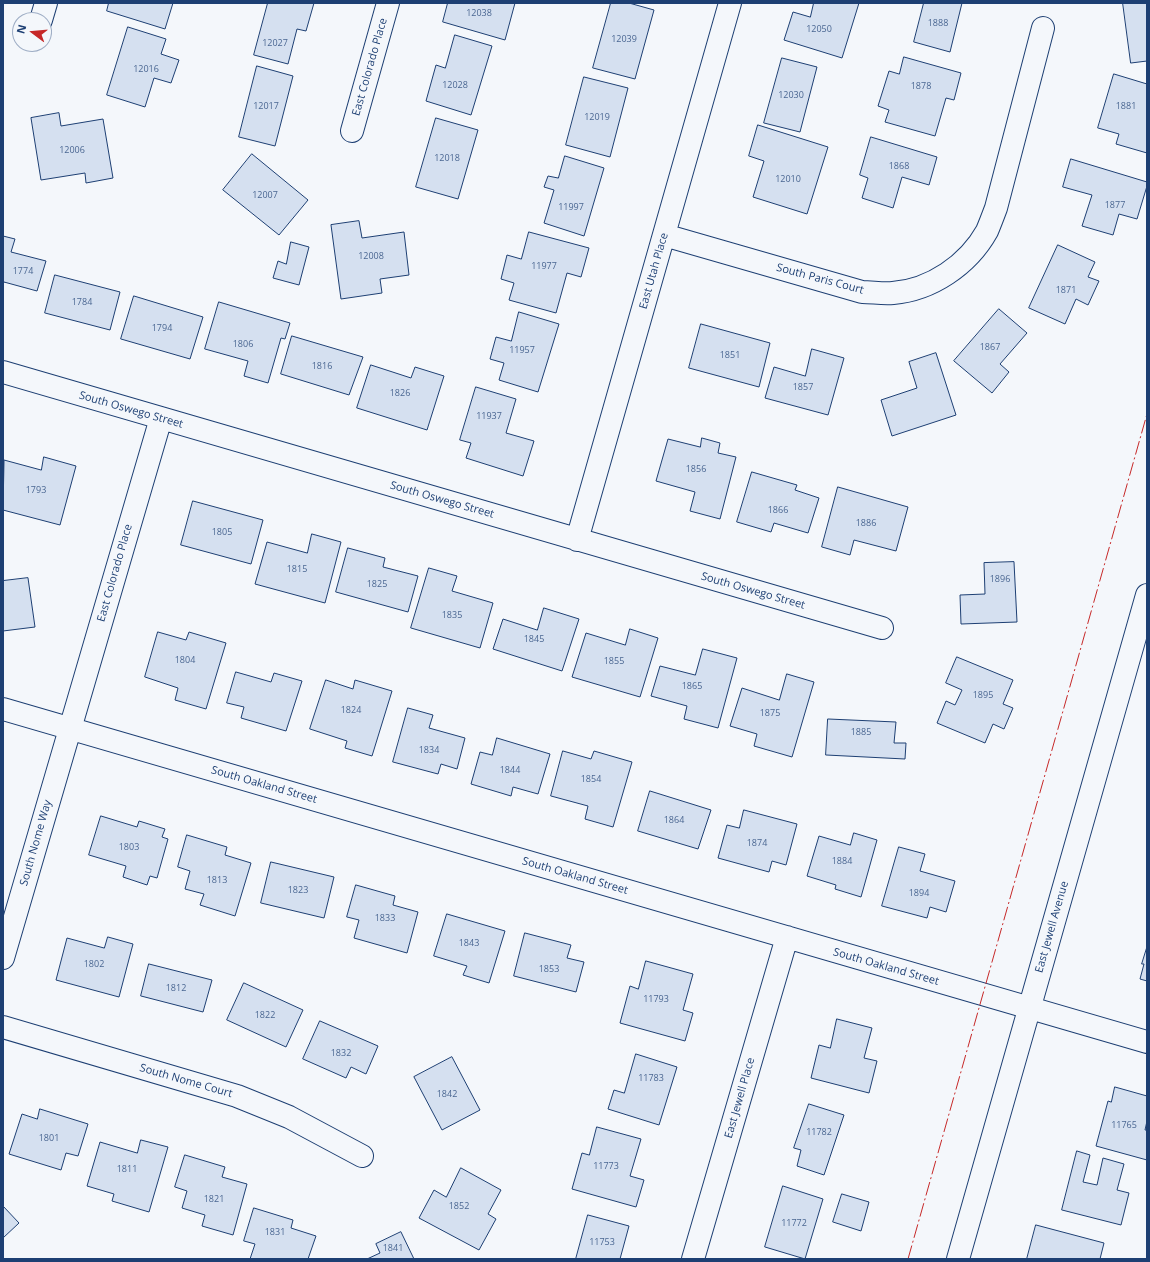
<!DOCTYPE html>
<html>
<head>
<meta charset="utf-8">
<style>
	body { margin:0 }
	#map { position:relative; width:1150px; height:1262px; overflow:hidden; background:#f4f7fb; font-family:"Open Sans",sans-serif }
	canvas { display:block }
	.frame { position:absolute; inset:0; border:4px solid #1d3f73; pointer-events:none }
	.north { position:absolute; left:12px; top:12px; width:40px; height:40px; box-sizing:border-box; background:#f4f7fb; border:1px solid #9eadc5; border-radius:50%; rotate:286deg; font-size:11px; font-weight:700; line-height:16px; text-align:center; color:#1d3f73 }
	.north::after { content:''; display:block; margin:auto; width:14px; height:18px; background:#c62828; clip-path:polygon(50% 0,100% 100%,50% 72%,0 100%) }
</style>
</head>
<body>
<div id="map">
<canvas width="1150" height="1262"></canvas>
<div class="frame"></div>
<div class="north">N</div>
</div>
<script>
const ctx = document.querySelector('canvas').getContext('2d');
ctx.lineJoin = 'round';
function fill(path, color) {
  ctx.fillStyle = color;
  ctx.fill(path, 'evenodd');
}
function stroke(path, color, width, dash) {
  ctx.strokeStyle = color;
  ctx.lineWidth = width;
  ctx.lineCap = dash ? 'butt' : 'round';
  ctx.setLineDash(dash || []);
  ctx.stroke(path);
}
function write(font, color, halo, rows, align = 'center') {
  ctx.font = font + ' "Open Sans",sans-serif';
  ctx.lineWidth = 3;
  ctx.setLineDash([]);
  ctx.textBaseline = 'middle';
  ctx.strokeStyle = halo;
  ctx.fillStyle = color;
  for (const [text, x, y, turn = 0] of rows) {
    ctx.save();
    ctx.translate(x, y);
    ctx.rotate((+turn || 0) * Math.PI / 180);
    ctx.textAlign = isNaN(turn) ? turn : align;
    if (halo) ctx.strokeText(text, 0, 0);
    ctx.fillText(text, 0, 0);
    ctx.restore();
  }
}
const building = new Path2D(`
	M109,3H173L165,29L107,11Z
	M268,3H314L306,31L297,29L288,64L254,55Z
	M448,3H515L505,40L443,22Z
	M611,3H629L654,10L635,79L593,68Z
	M814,3H859L842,58L784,40L793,12L810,17Z
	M924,3H962L950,52L914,42Z
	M1123,3H1147V61L1131,63Z
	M128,27L166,39L161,54L179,60L171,83L154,78L145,107L107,95Z
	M455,35L492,46L471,115L426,101L436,65L445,68Z
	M904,57L961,73L954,100L946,98L935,136L885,122L889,110L878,106L889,71L899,74Z
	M782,58L817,67L800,132L764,123Z
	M257,66L293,76L275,146L239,137Z
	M1114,74L1147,84V153L1116,144L1119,134L1098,128Z
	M584,77L628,88L610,157L566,145Z
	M59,113L61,126L103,119L113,178L86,183L85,173L41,180L31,118Z
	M436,118L478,130L458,199L416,187Z
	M758,125L828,147L807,214L753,197L764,161L749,156Z
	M871,137L937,157L929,185L902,177L893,208L862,198L868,178L860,175Z
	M252,154L308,200L279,235L223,190Z
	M565,156L604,168L584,236L544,223L554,190L544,187L548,176L558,178Z
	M1071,159L1147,182V186L1137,219L1119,214L1113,235L1082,226L1092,195L1063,187Z
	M359,221L362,238L404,232L409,275L380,279L382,293L341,299L331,225Z
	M529,232L589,248L581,277L567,273L556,313L509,300L514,283L501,279L507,255L521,259Z
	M3,236L15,239L11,252L46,261L37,291L4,282L3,284Z
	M291,242L309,247L299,285L273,278L278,261L286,264Z
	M1058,245L1095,262L1088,277L1099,281L1088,305L1076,299L1065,324L1029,308Z
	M55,275L120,292L110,330L45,313Z
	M134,296L203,317L190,359L121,339Z
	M219,302L290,323L285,339L281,338L268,383L244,376L248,361L205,349Z
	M999,309L1027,333L1000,364L1009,372L992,393L954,361Z
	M519,312L559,324L538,392L499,380L504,363L490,359L496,337L511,341Z
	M701,324L770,343L759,387L689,368Z
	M292,336L363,357L349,395L281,374Z
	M812,349L844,358L828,415L765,398L774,367L805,376Z
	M936,353L956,415L892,436L881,400L917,388L909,362Z
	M371,365L411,378L415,367L444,376L427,430L357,408Z
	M476,387L516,399L506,433L534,441L523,476L466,458L471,443L460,440Z
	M702,438L720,443L718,453L736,457L720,519L690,511L695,492L656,481L668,439L700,447Z
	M44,457L76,466L60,525L3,510L4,460L41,470Z
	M752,472L797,485L795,490L819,498L808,533L774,523L771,532L737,522Z
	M838,487L908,507L896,551L854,540L850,555L822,547Z
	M193,501L263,520L251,564L181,545Z
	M312,534L341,542L325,603L255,584L267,542L307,553Z
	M348,548L385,558L383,567L418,576L408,612L336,592Z
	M1014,562L1017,622L961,624L960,595L985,594L984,563Z
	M429,568L457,576L452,591L493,603L480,648L411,628Z
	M28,578L35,627L3,631V581Z
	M544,608L579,619L562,671L493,649L503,619L537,630Z
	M630,629L658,638L640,697L572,677L586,633L625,645Z
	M158,632L186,640L189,632L226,643L206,709L175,700L178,688L145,677Z
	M703,649L737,658L718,728L684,719L687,706L651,696L660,666L695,675Z
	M957,657L1013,680L1003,704L1013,708L1004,729L993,724L985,743L937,723L946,701L955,705L962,690L946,683Z
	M236,672L271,682L274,673L302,681L286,731L241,718L244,707L227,703Z
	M787,674L814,682L792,757L754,746L757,734L730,726L742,688L779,700Z
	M326,680L353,689L355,680L392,691L372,756L345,748L347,741L310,729Z
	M408,708L433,715L429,728L465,738L457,769L441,764L438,774L393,762Z
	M828,719L896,722L894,743H906L905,759L826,755Z
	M497,738L550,754L538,794L513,787L511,796L471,784L480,752L492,755Z
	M563,751L591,759L594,751L632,762L613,827L585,819L588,806L551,796Z
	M650,791L711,810L698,849L638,831Z
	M744,810L797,824L786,865L772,861L769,872L718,858L727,825L739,828Z
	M101,816L137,827L139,821L165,829L162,837L168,839L157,878L150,876L147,885L123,877L126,866L89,855Z
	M854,833L877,840L861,897L835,889L836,885L807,876L819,836L850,845Z
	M187,835L227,847L225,855L251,863L235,916L200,905L204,894L185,889L190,871L178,867Z
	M899,847L925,854L920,871L955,881L946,912L930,907L927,918L882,906Z
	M271,862L334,877L324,918L261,903Z
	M356,885L395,896L393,905L418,912L407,953L354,938L359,920L347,917Z
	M447,914L505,931L489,983L463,975L467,966L434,956Z
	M525,933L571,945L567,958L584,962L576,992L514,976Z
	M108,937L133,944L119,997L56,980L67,938L104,948Z
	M1147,947V981L1140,979L1144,964H1142Z
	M646,961L693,974L683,1010L693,1013L685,1041L620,1023L630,986L638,989Z
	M149,964L212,980L203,1012L141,996Z
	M244,983L303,1010L286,1047L227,1020Z
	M837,1019L872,1028L864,1058L877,1061L869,1093L811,1078L819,1045L830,1048Z
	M320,1021L378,1046L366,1074L351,1067L346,1078L303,1059Z
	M636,1054L677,1067L659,1125L608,1109L614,1090L624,1093Z
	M452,1057L480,1110L442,1130L414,1077Z
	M1115,1087L1147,1096V1121L1145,1130H1147V1160L1096,1146L1108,1101L1111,1102Z
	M809,1104L844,1115L824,1175L797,1166L801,1150L794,1148Z
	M40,1109L88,1124L78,1156L66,1153L61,1170L9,1154L22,1114L37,1119Z
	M597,1127L641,1139L630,1176L644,1180L636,1207L572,1189L582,1153L589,1155Z
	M141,1140L168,1147L149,1212L112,1201L114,1194L87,1186L100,1142L137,1153Z
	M1077,1151L1090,1155L1083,1182L1097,1185L1103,1158L1124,1164L1117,1190L1129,1193L1121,1225L1062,1210Z
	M185,1155L225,1167L222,1177L247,1184L233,1235L202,1226L205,1215L182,1208L187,1191L175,1187Z
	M461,1168L501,1190L488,1214L496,1219L479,1250L419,1218L434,1190L446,1197Z
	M783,1186L823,1199L805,1259L765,1247Z
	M842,1194L869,1202L861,1231L833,1222Z
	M3,1206L19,1223L3,1238Z
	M254,1208L293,1220L291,1228L316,1236L308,1259H250L255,1244L244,1241Z
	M588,1215L629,1226L620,1259H576Z
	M1036,1225L1104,1243L1100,1259H1027Z
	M401,1232L414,1259H367L380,1253L376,1244Z`);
const street = new Path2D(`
	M41,20L46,3
	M352,131L388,3
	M664,235L862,292C872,292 883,294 893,293C931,290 968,265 987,231C990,224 993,216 996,208L1043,28
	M3,372L882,628
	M577,540L730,3
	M3,709L1147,1042
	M3,958L161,418
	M3,1027L237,1096L289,1117L362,1156
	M693,1259L787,937`);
const secondary = new Path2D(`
	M958,1259L1147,595`);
const power = new Path2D(`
	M908,1259L1147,414`);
const numberNames = [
	["12038",479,13],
	["1888",938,23],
	["12050",819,29],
	["12039",624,39],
	["12027",275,43],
	["12016",146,69],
	["12028",455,85],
	["1878",921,86],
	["12030",791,95],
	["12017",266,106],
	["1881",1126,106],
	["12019",597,117],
	["12006",72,150],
	["12018",447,158],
	["1868",899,166],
	["12010",788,179],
	["12007",265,195],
	["1877",1115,205],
	["11997",571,207],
	["12008",371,256],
	["11977",544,266],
	["1774",23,271],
	["1871",1066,290],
	["1784",82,302],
	["1794",162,328],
	["1806",243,344],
	["1867",990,347],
	["11957",522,350],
	["1851",730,355],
	["1816",322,366],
	["1857",803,387],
	["1826",400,393],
	["11937",489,416],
	["1856",696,469],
	["1793",36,490],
	["1866",778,510],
	["1886",866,523],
	["1805",222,532],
	["1815",297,569],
	["1896",1000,579],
	["1825",377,584],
	["1835",452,615],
	["1845",534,639],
	["1804",185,660],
	["1855",614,661],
	["1865",692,686],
	["1895",983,695],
	["1824",351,710],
	["1875",770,713],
	["1885",861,732],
	["1834",429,750],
	["1844",510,770],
	["1854",591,779],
	["1864",674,820],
	["1874",757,843],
	["1803",129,847],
	["1884",842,861],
	["1813",217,880],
	["1823",298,890],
	["1894",919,893],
	["1833",385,918],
	["1843",469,943],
	["1802",94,964],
	["1853",549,969],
	["1812",176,988],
	["11793",656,999],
	["1822",265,1015],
	["1832",341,1053],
	["11783",651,1078],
	["1842",447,1094],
	["11765",1124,1125],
	["11782",819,1132],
	["1801",49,1138],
	["11773",606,1166],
	["1811",127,1169],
	["1821",214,1199],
	["1852",459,1206],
	["11772",794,1223],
	["1831",275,1232],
	["11753",602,1242],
	["1841",393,1248]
];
const streetNames = [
	["East Colorado Place",370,67,-74],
	["East Utah Place",654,271,-74],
	["South Paris Court",820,279,15],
	["South Oswego Street",131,410,16],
	["South Oswego Street",442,500,16],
	["East Colorado Place",115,573,-74],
	["South Oswego Street",753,591,16],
	["South Oakland Street",264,785,16],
	["South Nome Way",36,843,-74],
	["South Oakland Street",575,876,16],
	["East Jewell Avenue",1052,927,-74],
	["South Oakland Street",886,967,16],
	["South Nome Court",186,1081,16],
	["East Jewell Place",740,1098,-74]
];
fill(building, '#d5e0f0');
stroke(building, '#1d3f73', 1);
stroke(street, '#1d3f73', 24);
stroke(secondary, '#1d3f73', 24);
stroke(street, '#f4f7fb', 22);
stroke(secondary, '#f4f7fb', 22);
stroke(power, '#c62828', 1, [14, 3, 2, 3]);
write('9px', '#4b6792', null, numberNames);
write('11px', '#1d3f73', '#f4f7fb', streetNames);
</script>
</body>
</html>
